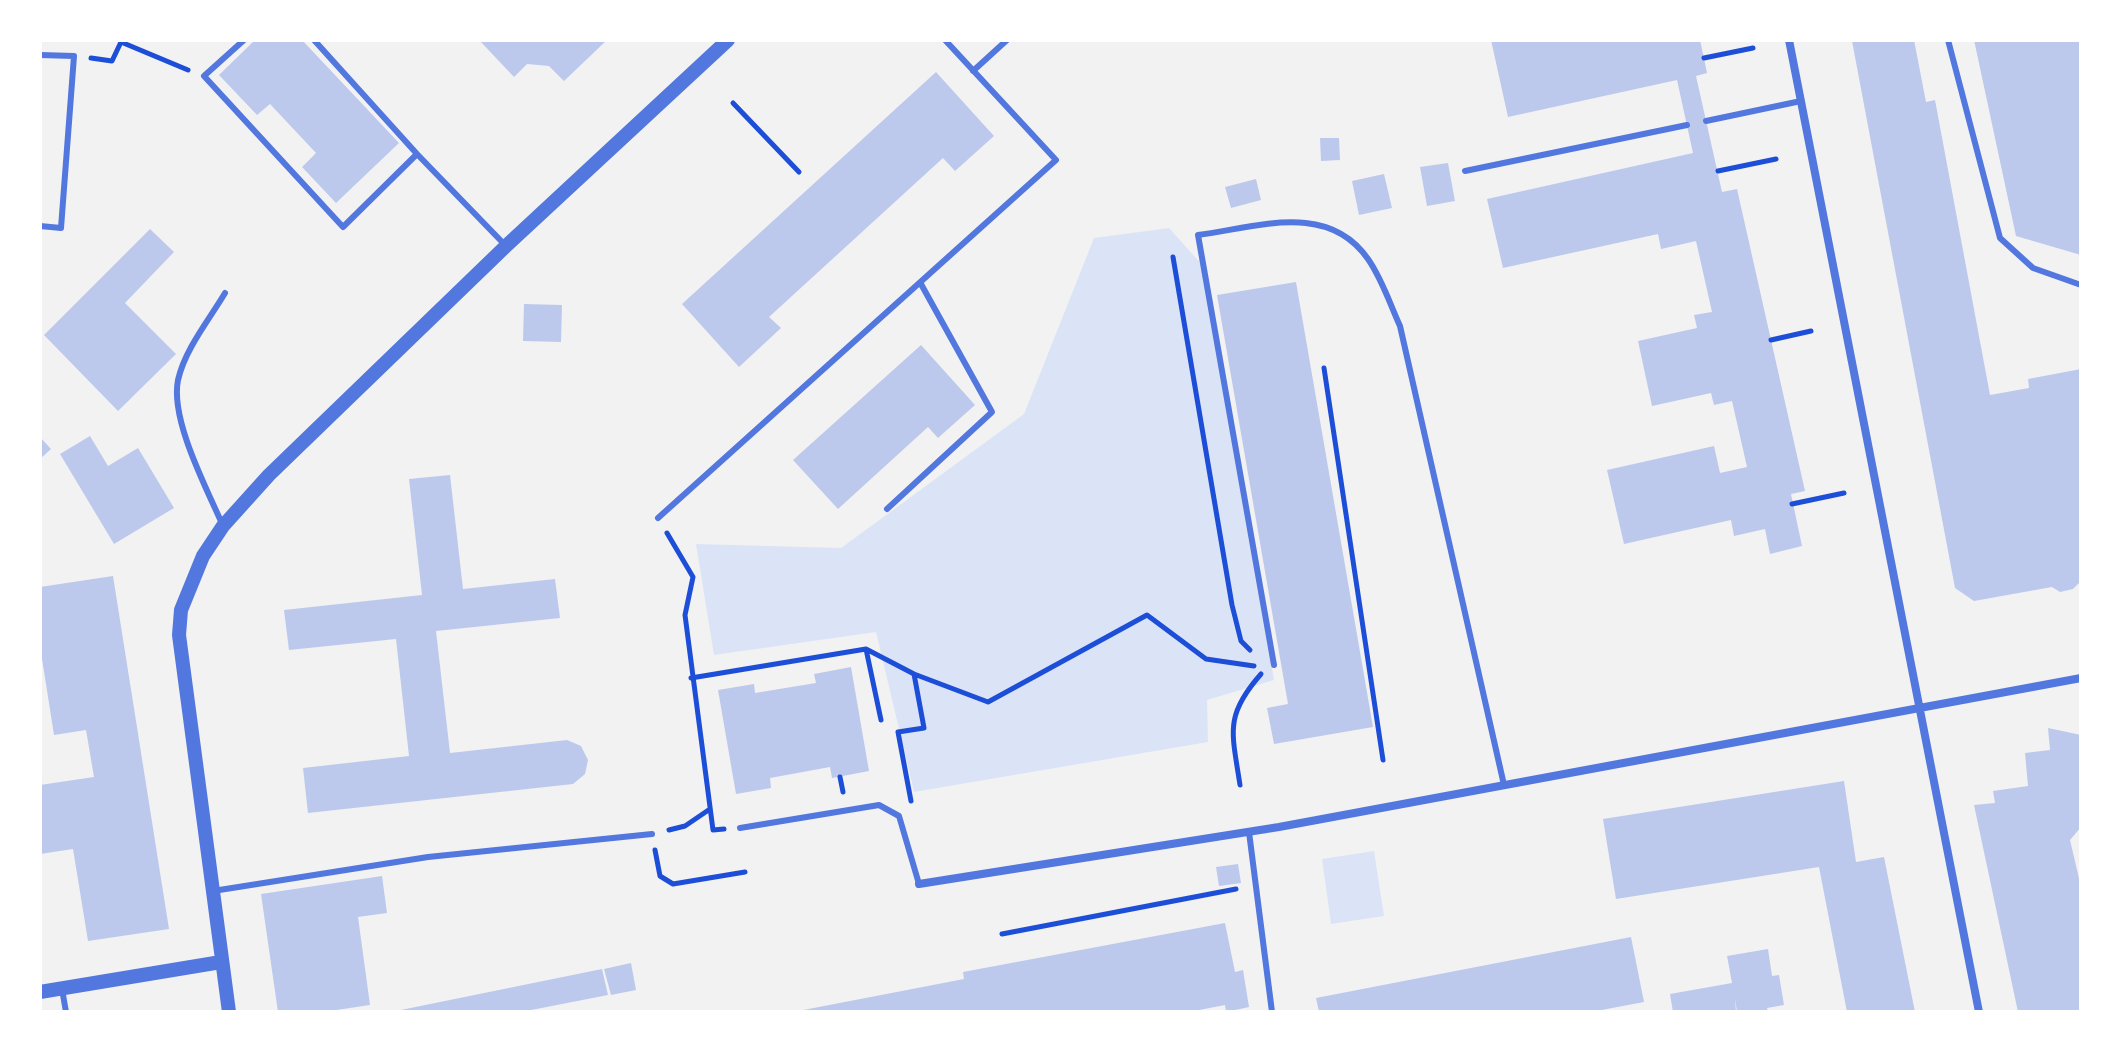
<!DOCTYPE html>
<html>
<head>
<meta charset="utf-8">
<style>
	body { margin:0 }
	#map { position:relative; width:2121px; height:1052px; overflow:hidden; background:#f2f2f2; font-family:"IBM Plex Sans",sans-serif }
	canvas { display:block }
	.frame { position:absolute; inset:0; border:42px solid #fff; pointer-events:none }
</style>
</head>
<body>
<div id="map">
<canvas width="2121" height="1052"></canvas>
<div class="frame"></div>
</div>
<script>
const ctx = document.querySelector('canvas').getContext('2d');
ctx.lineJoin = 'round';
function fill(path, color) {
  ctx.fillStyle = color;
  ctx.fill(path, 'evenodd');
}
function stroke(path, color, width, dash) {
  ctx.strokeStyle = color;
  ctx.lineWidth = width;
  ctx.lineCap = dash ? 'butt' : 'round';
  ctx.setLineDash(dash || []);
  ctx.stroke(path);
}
const green = new Path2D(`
	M1169,228L1205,268L1274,680L1207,700L1208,742L914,792L876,632L714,655L696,544L841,548L1024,414L1094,238Z
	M1374,851L1384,916L1331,924L1322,859Z`);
const building = new Path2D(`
	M255,40H302L399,143L336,203L302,167L316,153L270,104L257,115L219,75Z
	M479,40H607L564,81L549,66L527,64L514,77Z
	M1491,40H1700L1707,73L1696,76L1722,192L1737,189L1805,491L1791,494L1802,546L1770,554L1765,529L1734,536L1731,520L1624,544L1607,470L1714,446L1720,473L1747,467L1732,401L1714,405L1711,393L1652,406L1638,341L1697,328L1694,315L1712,312L1696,241L1661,249L1658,234L1503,268L1487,199L1693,153L1677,80L1508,117Z
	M1914,40L1926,102L1935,100L1990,395L2029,388L2028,379L2081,369V581L2073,589L2060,592L2052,587L1974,601L1955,588L1852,41Z
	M1974,40H2081V255L2016,236Z
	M936,72L994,136L955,171L943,158L769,317L781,328L739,367L682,304Z
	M1320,138H1339L1340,160L1321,161Z
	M1448,163L1455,201L1427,206L1420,167Z
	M1384,174L1392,208L1359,215L1352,181Z
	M1256,179L1261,200L1231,208L1225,187Z
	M150,229L174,252L125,303L176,354L118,411L44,335Z
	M1296,282L1373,727L1274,744L1267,708L1288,704L1217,295Z
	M524,304L562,305L561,342L523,341Z
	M921,345L975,405L938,438L928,427L838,509L793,460Z
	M90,436L108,466L138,448L174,508L114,544L60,454Z
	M40,437L51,449L40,459Z
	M450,475L463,589L555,579L560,618L436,631L450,753L567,740L581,746L588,760L585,774L573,784L308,813L303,768L409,756L396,639L289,650L284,610L422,595L409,479Z
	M113,576L169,929L88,941L73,849L40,854V785L94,777L86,730L54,735L40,646V587Z
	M851,667L869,771L832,778L830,767L770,778L771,788L736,794L718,690L754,684L755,693L816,683L814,674Z
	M2048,728L2081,735V827L2070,840L2081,887V1012H2018L1974,805L1995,803L1993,791L2028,786L2025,753L2050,750Z
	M1844,781L1856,862L1884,857L1915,1012H1847L1819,867L1616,899L1603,819Z
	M1238,864L1241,883L1219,886L1216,867Z
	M382,876L387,913L358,917L370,1005L323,1012H278L261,894Z
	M1225,923L1235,972L1243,970L1249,1007L1226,1012L1225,1005L1189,1012H793L964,979L963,972Z
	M1631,937L1644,1002L1591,1012H1319L1316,998Z
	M1768,949L1772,976L1779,975L1784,1005L1767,1008L1768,1012H1737L1735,998L1736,1012H1673L1670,994L1732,983L1727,956Z
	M631,963L636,990L611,995L604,969Z
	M602,969L608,995L521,1012H391Z`);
const path = new Path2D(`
	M91,58L112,61L121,42L188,70
	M1704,58L1753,48
	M733,103L799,172
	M1718,171L1776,159
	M1173,257L1232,605L1241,641L1250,650
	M1771,340L1811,331
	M1324,368L1383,760
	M1792,504L1844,493
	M667,533L693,577L685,615L713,830L724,829
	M866,649L914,674L924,728L898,732L911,801
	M914,674L988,702L1147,615L1206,659L1254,666
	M691,678L866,649L881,720
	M840,777L843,792
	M1240,785C1232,732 1224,716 1261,674
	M669,830L685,826L710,809
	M655,850L660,876L673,884L745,872
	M1002,934L1236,889`);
const service = new Path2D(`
	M244,40L204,76L343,227L417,154L314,40
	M1948,40L2000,238L2033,268L2081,285
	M40,55L74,56L61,228L40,226
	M973,71L1007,40
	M1706,121L1801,101
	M417,154L506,246
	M1465,171L1687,125
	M887,509L992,412L921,284
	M658,518L1056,160L945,40
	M223,526C207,489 170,420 178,380C185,349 209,320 225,293
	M1274,665L1198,235C1258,227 1328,201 1368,259C1382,279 1390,304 1400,326L1504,785
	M740,828L879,805L899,816L919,884
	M1249,832L1272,1012
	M213,891L428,857L652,834
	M62,989L66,1012`);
const minor = new Path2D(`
	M1789,40L1979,1012
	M919,884L1279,827L2081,678`);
const tertiary = new Path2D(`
	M40,992L221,962
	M229,1012L179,635L181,610L203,556L223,526L269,475L506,246L728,40`);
fill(green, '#dbe4f7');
fill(building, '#bdc9ec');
stroke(path, '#1d4ed8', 5);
stroke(service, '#5277de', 6);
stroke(minor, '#5277de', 8);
stroke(tertiary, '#5277de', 14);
</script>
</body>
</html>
